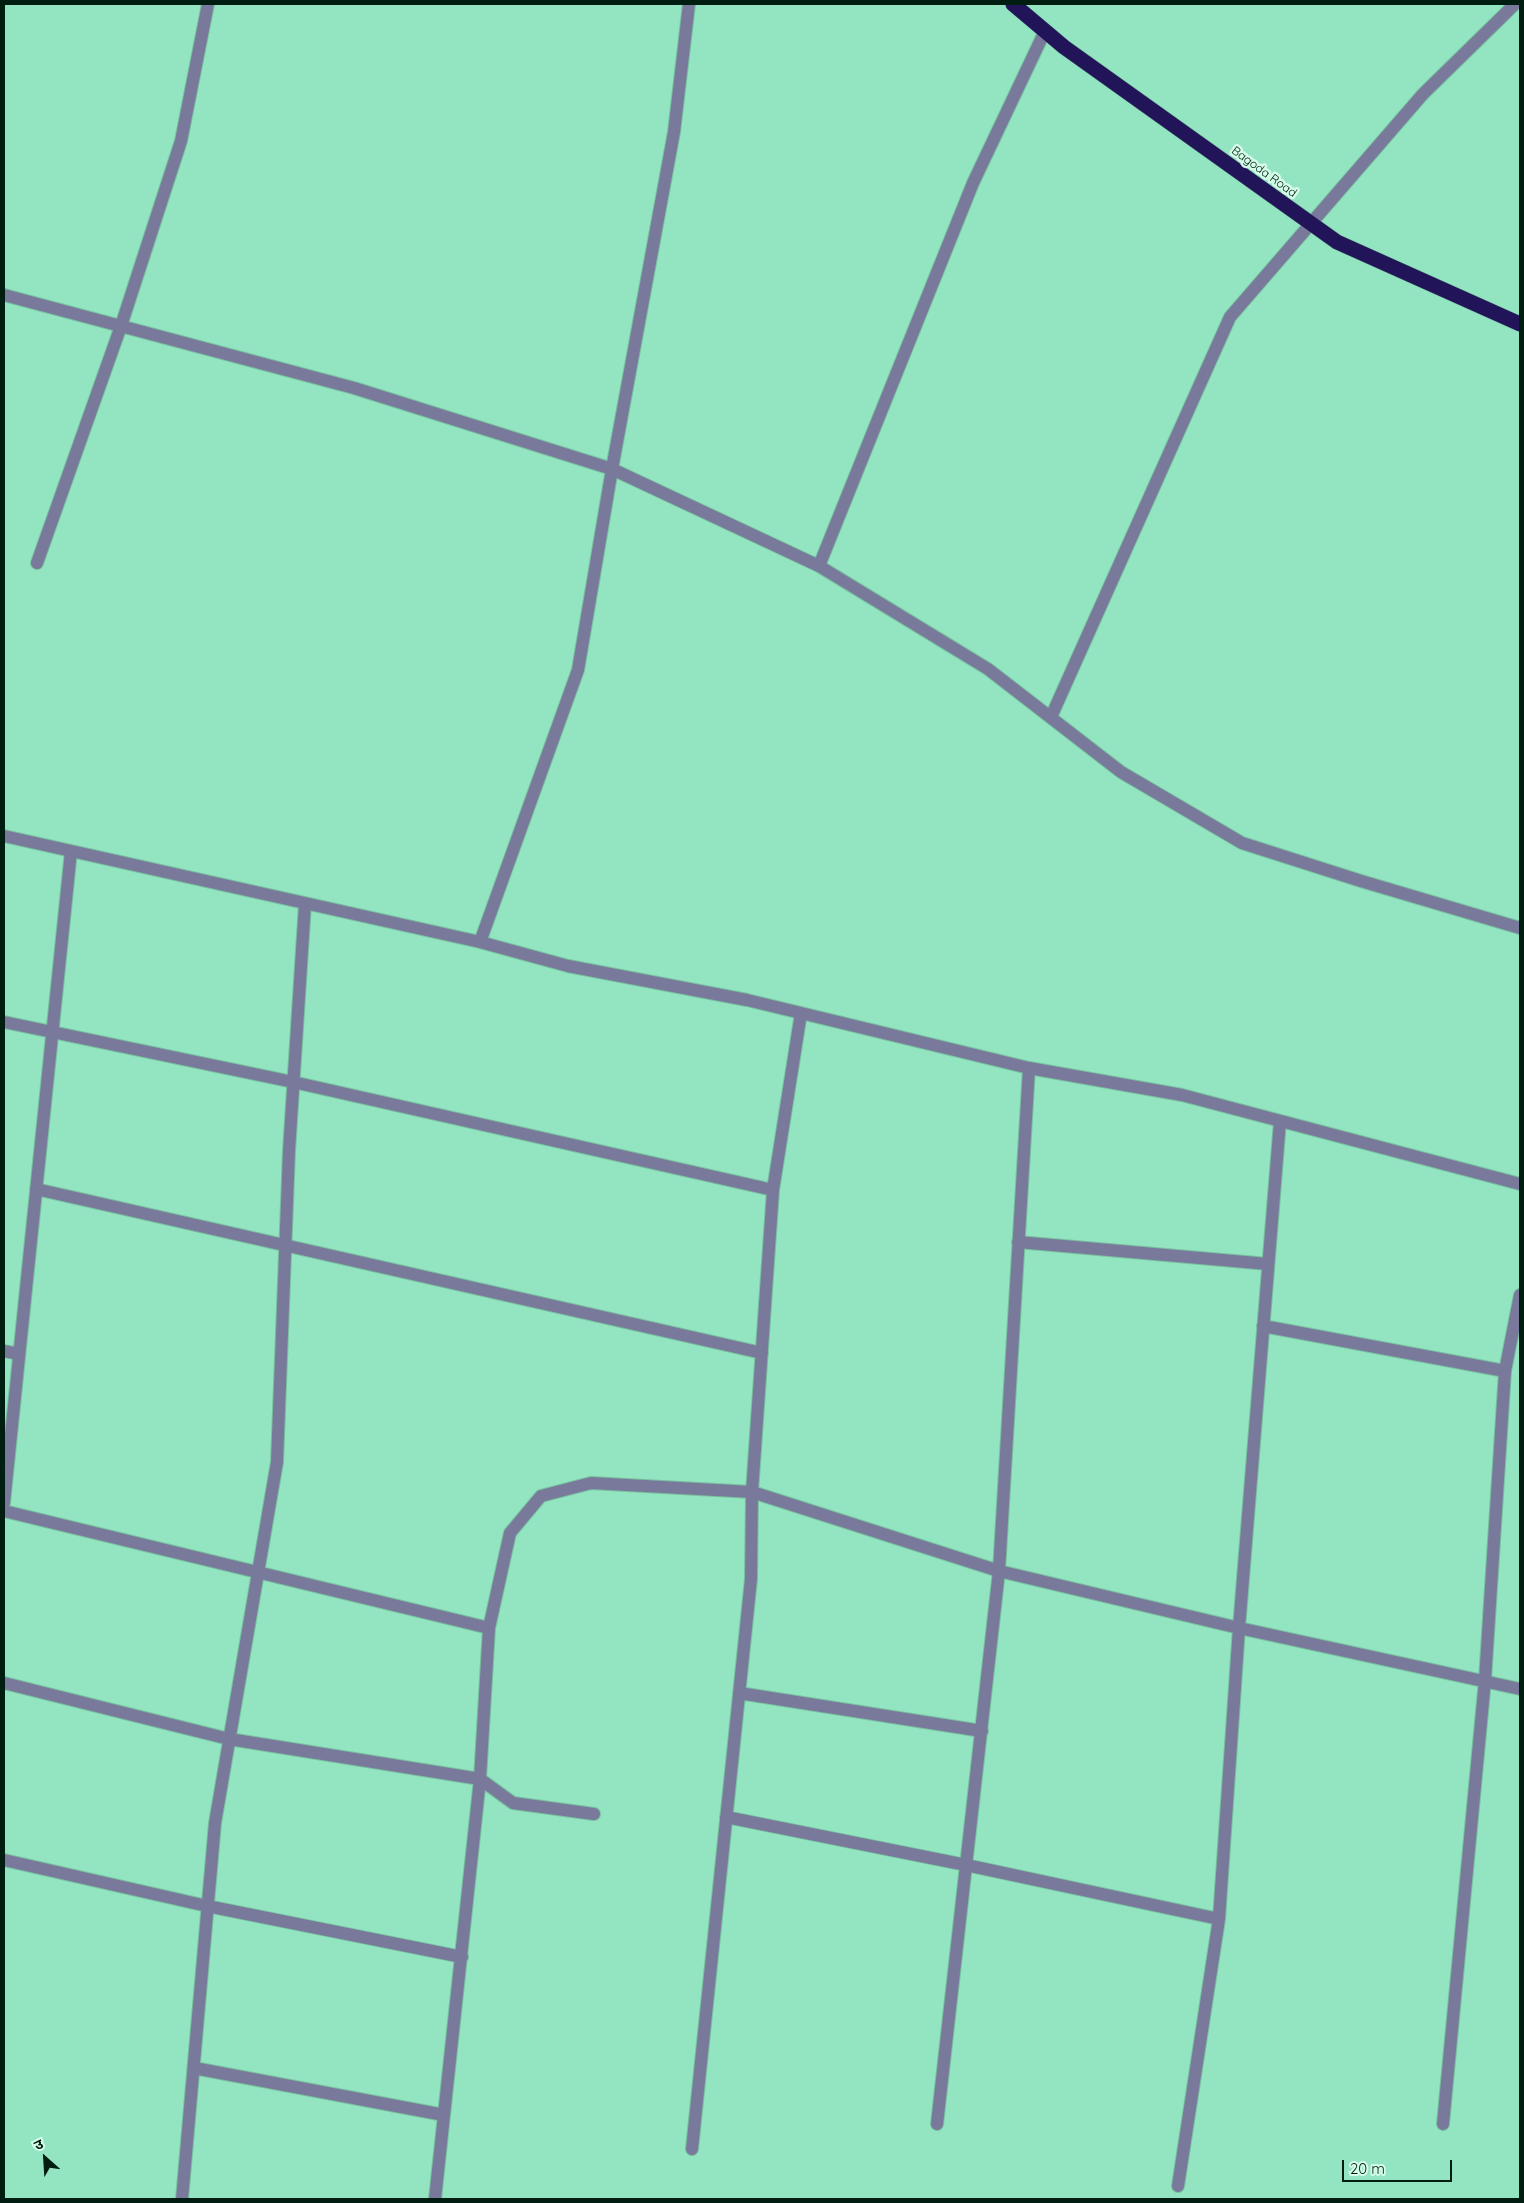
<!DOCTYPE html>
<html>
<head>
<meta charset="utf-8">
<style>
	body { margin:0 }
	#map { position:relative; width:1524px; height:2203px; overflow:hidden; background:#93e4c0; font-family:Quicksand,"Noto Sans Devanagari",sans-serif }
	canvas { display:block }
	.frame { position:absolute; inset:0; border:5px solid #001d11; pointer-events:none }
	.north { position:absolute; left:20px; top:2133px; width:50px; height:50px; -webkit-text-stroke:4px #d5fce9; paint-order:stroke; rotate:334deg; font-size:14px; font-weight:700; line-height:20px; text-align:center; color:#001d11 }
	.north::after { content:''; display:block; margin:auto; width:18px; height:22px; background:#001d11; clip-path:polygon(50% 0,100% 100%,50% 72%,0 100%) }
	.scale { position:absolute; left:1342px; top:2160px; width:110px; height:22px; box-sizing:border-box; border:2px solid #001d11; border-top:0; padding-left:6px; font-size:15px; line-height:18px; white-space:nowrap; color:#001d11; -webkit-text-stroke:4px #d5fce9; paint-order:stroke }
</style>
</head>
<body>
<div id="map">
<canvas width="1524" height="2203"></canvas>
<div class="frame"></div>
<div class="north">उ</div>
<div class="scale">20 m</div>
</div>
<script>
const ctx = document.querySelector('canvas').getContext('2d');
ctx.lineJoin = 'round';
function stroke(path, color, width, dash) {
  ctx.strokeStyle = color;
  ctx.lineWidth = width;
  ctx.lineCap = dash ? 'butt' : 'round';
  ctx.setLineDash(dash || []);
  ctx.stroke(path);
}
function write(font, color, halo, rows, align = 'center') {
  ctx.font = font + ' Quicksand,sans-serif';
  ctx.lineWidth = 5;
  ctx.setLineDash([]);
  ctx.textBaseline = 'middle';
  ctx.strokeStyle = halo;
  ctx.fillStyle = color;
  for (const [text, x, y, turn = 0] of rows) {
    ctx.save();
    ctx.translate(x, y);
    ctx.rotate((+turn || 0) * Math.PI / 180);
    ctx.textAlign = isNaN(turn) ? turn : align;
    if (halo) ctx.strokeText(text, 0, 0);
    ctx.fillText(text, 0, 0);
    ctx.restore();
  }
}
const minor = new Path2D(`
	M4,295L354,388L612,469L819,566L988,669L1121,772L1242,843L1361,881L1520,928
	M37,563L121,326L181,141L208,4
	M819,566L973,183L1045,31
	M1051,717L1230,317L1423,94L1515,4
	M4,836L480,942L568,966L747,1000L1029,1068L1182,1095L1520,1184
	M480,942L578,670L612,469L674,132L689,4
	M4,1022L293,1082L773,1190
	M36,1189L762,1353
	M1018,1242L1268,1264
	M1263,1326L1505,1371
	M4,1351L19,1354
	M4,1503L71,851
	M4,1511L489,1628
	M4,1683L229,1739L480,1779L513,1803L594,1814
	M739,1693L982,1731
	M726,1817L966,1865L1219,1919
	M4,1860L207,1906L462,1957
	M194,2068L444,2115
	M937,2124L999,1571L1029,1068
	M1443,2124L1485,1680L1505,1371L1520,1295
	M692,2149L751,1579L752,1492L999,1571L1239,1628L1520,1689
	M1178,2186L1219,1919L1239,1628L1280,1121
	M182,2199L215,1823L277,1462L289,1151L305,904
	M435,2199L480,1779L489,1628L510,1533L541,1496L591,1483L752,1492L773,1190L801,1013`);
const highway = new Path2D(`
	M1013,4L1064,47L1337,242L1520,324`);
const streetNames = [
	["Bagoda Road",1264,172,36]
];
stroke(minor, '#79c0a0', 14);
stroke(highway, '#79c0a0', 16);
stroke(minor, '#79799b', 12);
stroke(highway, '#221459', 15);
write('12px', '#001d11', '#d5fce9', streetNames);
</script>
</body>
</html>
